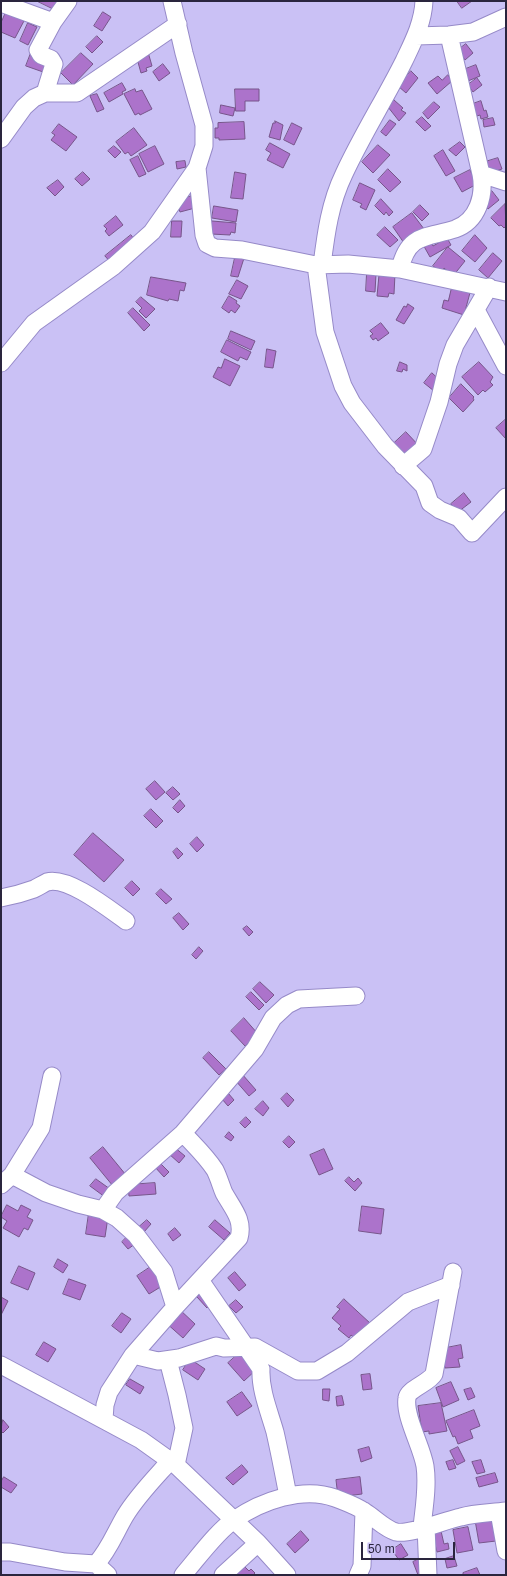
<!DOCTYPE html>
<html>
<head>
<meta charset="utf-8">
<style>
	body { margin:0 }
	#map { position:relative; width:507px; height:1576px; overflow:hidden; background:#cac1f5; font-family:Arial,sans-serif }
	canvas { display:block }
	.frame { position:absolute; inset:0; border:2px solid #2a253e; pointer-events:none }
	.scale { position:absolute; left:361px; top:1542px; width:94px; height:18px; box-sizing:border-box; border:2px solid #2a253e; border-top:0; padding-left:5px; font-size:12px; line-height:14px; white-space:nowrap; color:#2a253e; -webkit-text-stroke:3px #cac1f5; paint-order:stroke }
</style>
</head>
<body>
<div id="map">
<canvas width="507" height="1576"></canvas>
<div class="frame"></div>
<div class="scale">50 m</div>
</div>
<script>
const ctx = document.querySelector('canvas').getContext('2d');
ctx.lineJoin = 'round';
function fill(path, color) {
  ctx.fillStyle = color;
  ctx.fill(path, 'evenodd');
}
function stroke(path, color, width, dash) {
  ctx.strokeStyle = color;
  ctx.lineWidth = width;
  ctx.lineCap = dash ? 'butt' : 'round';
  ctx.setLineDash(dash || []);
  ctx.stroke(path);
}
const building = new Path2D(`
	M37,1H60L56,10Z
	M457,1H472L462,8Z
	M7,10L25,19L15,38L1,32V23Z
	M103,12L111,17L102,31L94,26Z
	M28,23L37,27L28,45L20,41Z
	M97,36L103,42L92,53L86,47Z
	M466,44L473,53L465,60L458,50Z
	M148,52L152,66L146,68L147,71L141,73L136,55Z
	M31,53L51,60L46,73L26,66Z
	M81,53L93,64L73,85L61,73Z
	M163,64L170,73L159,81L153,72Z
	M476,65L480,76L468,81L463,70Z
	M411,71L418,78L406,93L398,86Z
	M448,75L452,81L437,94L428,83L438,76L442,80Z
	M477,78L482,85L473,92L468,85Z
	M122,83L126,90L122,92L123,94L109,102L104,93Z
	M135,89L136,92L142,90L152,109L140,115L139,113L135,115L124,94Z
	M235,89H259V101H245V111H236Z
	M97,94L104,109L97,112L90,96Z
	M394,100L403,108L401,110L406,113L399,121L388,107Z
	M481,101L484,111L486,110L488,117L481,119L480,115L474,117L470,105Z
	M434,102L440,107L428,119L423,113Z
	M221,105L235,108L233,116L220,113Z
	M422,117L431,126L425,131L416,122Z
	M493,118L495,125L484,127L483,120Z
	M390,120L396,124L386,136L381,132Z
	M275,121L283,125L280,140L269,137L273,123H275Z
	M244,122L245,139L219,140V138H215V128H218V123Z
	M292,123L302,128L294,145L284,140Z
	M59,124L77,137L66,151L51,140L55,135L52,133Z
	M134,128L147,145L131,156L128,152L125,154L116,142Z
	M460,142L465,147L456,156L449,150Z
	M270,143L290,154L283,168L267,160L271,153L266,150Z
	M378,145L390,155L373,173L362,162Z
	M114,146L121,152L115,158L108,151Z
	M155,146L164,164L148,172L139,154Z
	M443,150L455,171L446,176L434,156Z
	M138,156L146,174L139,177L130,160Z
	M498,158L502,169L489,173L485,162Z
	M185,161L186,167L177,169L176,162Z
	M388,169L401,182L390,192L378,180Z
	M470,170L477,184L462,192L454,178Z
	M83,172L90,179L82,186L75,179Z
	M235,172L246,174L243,199L231,198Z
	M58,180L64,187L55,196L47,188Z
	M360,183L375,190L366,210L360,207L362,204L353,200Z
	M492,191L499,200L488,209L481,201Z
	M192,196L195,208L180,212L176,201Z
	M381,199L393,212L389,216L386,212L384,215L375,206Z
	M505,204L506,226L504,228L501,225L499,226L491,218Z
	M420,205L429,214L422,221L413,212Z
	M214,206L238,210L236,222L212,218Z
	M412,213L424,229L404,243L393,227Z
	M116,216L123,225L109,236L105,231L107,229L104,226Z
	M172,221H182L181,237H171Z
	M212,221L236,223L235,233L231,232L230,235L211,234Z
	M385,227L398,240L390,247L377,235Z
	M131,235L137,243L112,264L105,256Z
	M475,235L487,248L475,262L462,251Z
	M428,236L433,246L447,238L451,245L430,257L421,241Z
	M448,247L465,261L453,276L444,268L441,272L433,266Z
	M236,253L245,255L238,277L231,276Z
	M493,253L502,261L488,278L479,270Z
	M367,273L376,274L375,292L366,291Z
	M395,274L394,294L389,293L388,297L377,296L379,275Z
	M151,277L186,283L184,291L180,290L178,301L169,299L168,301L147,295Z
	M237,280L248,286L241,299L229,294Z
	M453,283L471,289L464,315L442,308L444,300L448,301Z
	M229,296L237,301L236,303L240,306L235,313L231,310L229,313L222,308Z
	M141,297L155,309L146,318L139,311L142,308L136,302Z
	M408,304L414,308L404,324L396,320L404,306L406,307Z
	M133,308L150,325L144,331L128,313Z
	M381,323L389,333L378,341L376,338L373,340L370,336L373,334L370,331Z
	M231,331L255,341L251,350L228,339Z
	M227,340L251,352L247,360L240,357L238,361L221,352Z
	M267,349L276,351L273,368L265,367Z
	M225,359L240,366L230,386L213,377L218,367L221,368Z
	M400,362L407,365V371L403,369L402,372L397,371Z
	M479,362L493,377L490,382L493,385L485,392L483,390L478,395L462,377Z
	M432,373L442,382L434,391L424,383Z
	M461,384L474,397L473,398L474,400L463,412L449,398Z
	M506,419V439L496,428Z
	M406,432L421,448L405,463L390,447Z
	M464,493L471,502L458,512L451,504Z
	M155,781L165,792L156,800L146,789Z
	M173,787L180,794L173,800L166,793Z
	M180,800L185,806L178,813L173,808Z
	M151,809L163,821L156,828L144,816Z
	M93,833L124,860L104,882L74,855Z
	M197,837L204,845L197,852L190,844Z
	M177,848L183,854L178,859L173,852Z
	M132,881L140,889L133,896L125,888Z
	M161,889L172,899L166,904L156,894Z
	M179,913L189,924L183,930L173,918Z
	M247,926L253,932L249,936L243,929Z
	M199,947L203,951L196,959L192,955Z
	M260,982L274,995L266,1003L253,989Z
	M251,992L264,1005L259,1010L246,997Z
	M244,1018L258,1034L245,1046L231,1031Z
	M209,1052L226,1069L219,1075L203,1058Z
	M242,1074L256,1090L249,1096L235,1080Z
	M228,1093L234,1100L228,1106L222,1099Z
	M287,1093L294,1100L288,1107L281,1099Z
	M263,1101L269,1108L263,1116L255,1109Z
	M246,1117L251,1122L245,1128L240,1123Z
	M229,1132L234,1137L231,1141L225,1137Z
	M289,1136L295,1142L289,1148L283,1142Z
	M103,1147L126,1175L113,1186L90,1158Z
	M174,1147L185,1156L179,1163L168,1153Z
	M324,1149L333,1169L319,1175L310,1155Z
	M159,1162L169,1172L164,1177L154,1166Z
	M349,1177L354,1182L358,1178L362,1183L355,1191L345,1181Z
	M96,1179L110,1189L105,1197L90,1186Z
	M155,1183L156,1194L129,1196L128,1185Z
	M7,1205L18,1211L21,1205L31,1210L27,1217L33,1220L28,1230L24,1228L19,1237L3,1228L7,1221L1,1217Z
	M362,1206L384,1209L381,1234L359,1231Z
	M89,1213L108,1217L105,1237L86,1234Z
	M147,1220L151,1224L144,1232L139,1227Z
	M215,1220L230,1233L224,1240L209,1227Z
	M175,1228L181,1235L173,1241L168,1234Z
	M128,1236L135,1244L128,1249L122,1242Z
	M58,1259L68,1265L63,1273L54,1267Z
	M155,1264L167,1283L149,1294L137,1276Z
	M19,1266L35,1273L28,1290L11,1283Z
	M235,1272L246,1285L239,1291L228,1278Z
	M69,1279L86,1285L80,1300L63,1294Z
	M202,1293L212,1303L207,1308L197,1297Z
	M1,1297L8,1301L1,1315Z
	M344,1299L371,1324L357,1340L351,1335L349,1338L338,1329L341,1326L332,1318L340,1309L337,1307Z
	M236,1300L243,1307L236,1313L229,1306Z
	M178,1308L195,1324L183,1338L165,1322Z
	M122,1313L131,1319L121,1333L112,1326Z
	M44,1342L56,1349L48,1362L36,1355Z
	M461,1345L463,1358L458,1359L460,1367L445,1368L441,1349Z
	M242,1351L258,1368L244,1381L228,1363Z
	M190,1359L205,1369L198,1380L183,1370Z
	M370,1374L372,1389L363,1390L361,1375Z
	M130,1379L144,1387L140,1394L126,1385Z
	M451,1382L459,1400L443,1407L436,1388Z
	M471,1388L475,1397L468,1400L464,1390Z
	M323,1389H330L329,1401L323,1400Z
	M242,1392L252,1406L237,1416L227,1402Z
	M342,1396L344,1405L337,1406L336,1397Z
	M441,1403L447,1431L429,1434V1431L422,1432L418,1406Z
	M474,1410L480,1426L470,1430L473,1438L458,1444L455,1436L453,1437L446,1421Z
	M3,1420L9,1427L3,1433L1,1431Z
	M369,1447L372,1458L361,1462L358,1450Z
	M458,1447L465,1461L457,1465L450,1451Z
	M453,1460L456,1468L449,1470L446,1462Z
	M481,1460L485,1472L477,1474L472,1462Z
	M242,1465L248,1472L233,1485L226,1478Z
	M495,1473L498,1482L479,1487L476,1478Z
	M4,1477L17,1485L11,1493L1,1487V1482Z
	M360,1477L362,1494L338,1497L336,1480Z
	M491,1517L496,1541L479,1543L475,1520Z
	M468,1527L473,1550L457,1553L453,1530Z
	M301,1531L309,1540L295,1553L287,1544Z
	M441,1531L444,1544L448,1543L449,1549L437,1552L432,1533Z
	M401,1544L408,1555L399,1560L392,1550Z
	M454,1556L457,1566L447,1568L445,1559Z
	M421,1558L427,1571L418,1575L413,1562Z
	M243,1565L249,1571L251,1569L255,1573L253,1575H233Z
	M477,1568L480,1575H463V1573Z`);
const minor = new Path2D(`
	M1,3L53,22
	M416,36L449,35L473,32L506,17
	M45,93L54,64L51,59L41,55L38,50L53,22L68,1
	M1,139L24,107L34,98L45,93H77L178,24
	M197,168L204,235L207,244L215,248L242,250L316,265L348,264L400,269L506,292
	M481,174L506,182
	M316,265L325,332L343,386L352,403L385,446L424,486L430,503L440,510L459,518L472,533L506,497
	M322,265C326,233 330,203 344,174C362,135 385,99 404,61C413,42 423,23 424,1
	M400,269C408,233 427,238 455,229C478,221 485,195 481,174L449,35
	M476,310L506,366
	M1,363L34,323L114,266L152,232L197,168L204,146V125L184,53L172,1
	M403,466L423,449L439,402L448,364L455,345L489,287
	M1,898C12,896 23,893 34,889C38,887 43,884 47,882C68,876 109,909 126,921
	M12,1175L46,1193L78,1204L103,1210L117,1218L136,1235L164,1272L175,1307
	M1,1185L12,1175L41,1128L52,1076
	M103,1210L115,1193L183,1133L255,1049L273,1018L287,1005L299,999L356,996
	M200,1280L261,1369C260,1390 269,1411 275,1432C280,1454 284,1475 288,1496
	M133,1355L158,1361L179,1358L216,1346L224,1348L255,1347L298,1371H317L347,1353L408,1302L451,1285
	M168,1360L177,1395L184,1428L176,1465
	M1,1365L141,1440L176,1465L258,1543L287,1575
	M104,1420L105,1405L109,1392L133,1355L175,1307L239,1238C244,1220 233,1209 224,1193C221,1186 219,1178 215,1170C206,1156 194,1145 183,1133
	M499,1512L506,1551
	M426,1526L428,1575
	M422,1527C424,1508 428,1486 425,1466C422,1447 404,1416 407,1398C408,1389 429,1383 434,1374L453,1272
	M1,1552H10L65,1562L96,1564C109,1550 115,1533 125,1516C137,1496 154,1479 170,1461
	M96,1564L108,1575
	M183,1575C197,1559 217,1531 234,1520C261,1501 303,1486 335,1498C345,1502 357,1506 365,1512C375,1518 385,1529 396,1532C411,1535 445,1520 461,1517C475,1513 491,1513 506,1511
	M223,1575L258,1543
	M358,1575L362,1566L364,1511`);
fill(building, '#ac73cb');
stroke(building, '#77558a', 1);
stroke(minor, '#968ac8', 19);
stroke(minor, '#fff', 17);
</script>
</body>
</html>
